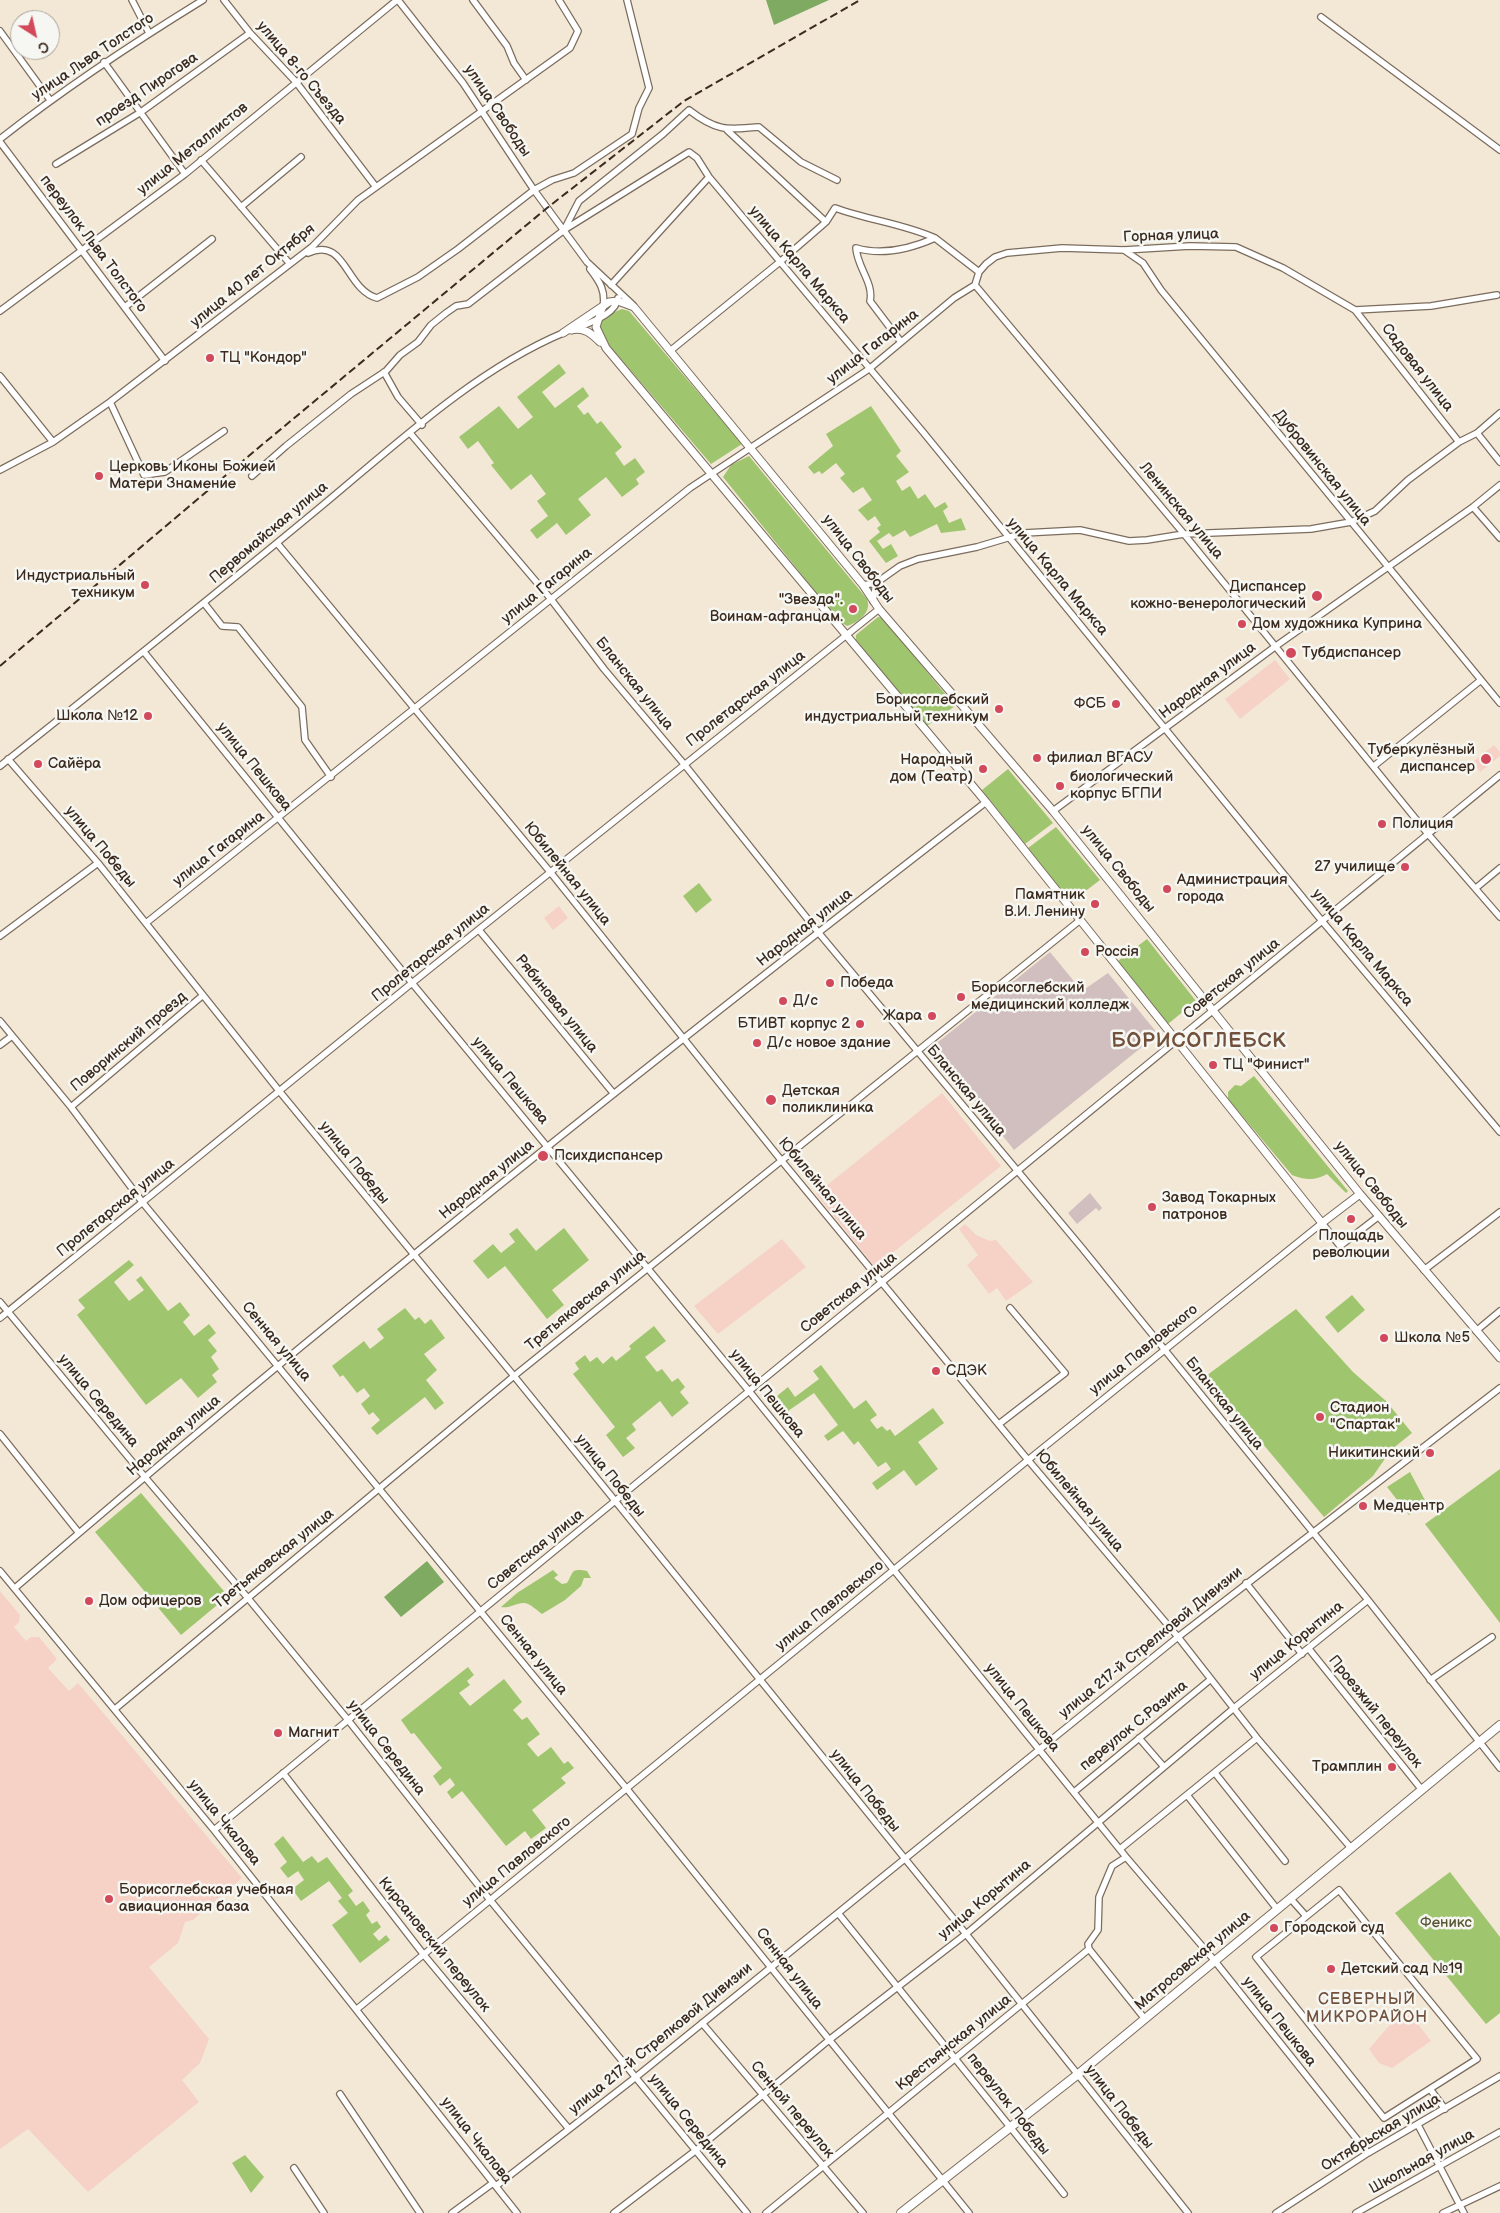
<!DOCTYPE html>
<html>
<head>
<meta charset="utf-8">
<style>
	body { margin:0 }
	#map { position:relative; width:1500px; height:2213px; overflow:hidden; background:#f3e8d6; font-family:"Balsamiq Sans",sans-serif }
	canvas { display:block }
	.north { position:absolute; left:10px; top:10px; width:50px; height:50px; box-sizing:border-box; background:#f6f6f2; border:1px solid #aba49d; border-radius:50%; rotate:145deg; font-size:14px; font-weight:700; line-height:20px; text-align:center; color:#3b2a1e }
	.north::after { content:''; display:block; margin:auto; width:18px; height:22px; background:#d1495b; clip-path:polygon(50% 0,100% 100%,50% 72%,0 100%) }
</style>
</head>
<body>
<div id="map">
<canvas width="1500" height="2213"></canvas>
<div class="north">С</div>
</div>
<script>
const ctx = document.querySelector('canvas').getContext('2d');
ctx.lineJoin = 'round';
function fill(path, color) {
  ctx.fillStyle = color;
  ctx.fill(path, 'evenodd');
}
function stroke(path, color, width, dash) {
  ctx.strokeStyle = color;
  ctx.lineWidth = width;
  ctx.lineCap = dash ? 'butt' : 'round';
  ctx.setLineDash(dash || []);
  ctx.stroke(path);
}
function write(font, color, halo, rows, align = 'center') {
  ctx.font = font + ' "Balsamiq Sans",sans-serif';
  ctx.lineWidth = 5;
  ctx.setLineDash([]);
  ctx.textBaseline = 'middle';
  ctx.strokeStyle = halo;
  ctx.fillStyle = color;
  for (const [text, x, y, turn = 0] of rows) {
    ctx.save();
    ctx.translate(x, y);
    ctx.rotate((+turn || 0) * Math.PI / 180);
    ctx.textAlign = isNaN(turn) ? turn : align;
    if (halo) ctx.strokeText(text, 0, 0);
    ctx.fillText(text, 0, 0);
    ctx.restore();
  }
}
const built = new Path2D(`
	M1275,660L1290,679L1240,719L1225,699Z
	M1494,745L1500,752V756L1480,772L1473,762Z
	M559,906L568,918L553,930L544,918Z
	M942,1093L1001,1166L875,1267L816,1194Z
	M965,1224L976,1235L990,1241L996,1240L1033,1282L1006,1301L997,1288L989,1294L967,1265L978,1255L959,1229Z
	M782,1239L806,1267L718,1334L694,1306Z
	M0,1591L20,1615L19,1622L14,1627L26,1641L31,1637H39L57,1659L48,1668L69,1691L78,1683L242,1878L193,1920L185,1922L178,1943L149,1967L209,2039L200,2063L182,2080L199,2102L88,2192L28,2129L0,2149Z
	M1408,2011L1431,2041L1392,2068L1379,2063L1369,2049L1388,2027Z`);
const industrial = new Path2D(`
	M1050,952L1082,991L1108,973L1158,1034L1014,1150L932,1047Z
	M1090,1193L1102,1208L1099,1211L1096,1208L1077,1224L1068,1213Z`);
const green = new Path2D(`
	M622,309L629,311L742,444L711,464L602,337L600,323L612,313Z
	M559,364L566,373L542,392L555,408L583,387L589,396L577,406L584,415L588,412L597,424L601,421L622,447L615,453L624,466L635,458L645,472L636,479L639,484L622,497L606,477L578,499L591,515L566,535L557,523L537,539L530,530L548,516L537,501L546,494L531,474L511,490L491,465L494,463L478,441L468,449L459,437L499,406L518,429L533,417L517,397Z
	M871,406L901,451L896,456L909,472L896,481L902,491L910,486L918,499L925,494L935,508L945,502L948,507L943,511L949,523L961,518L966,530L941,533L937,524L910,537L905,530L893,537L889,533L877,541L883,549L891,544L898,556L886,563L869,541L880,532L877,528L881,525L875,516L868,521L858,510L872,500L863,487L853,493L840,478L845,474L836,463L822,474L819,471L814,474L808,467L833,446L826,434Z
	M749,456L867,599C872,612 859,622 847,626L839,621L723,477L731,465Z
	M878,617L883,618L955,706L927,726L856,640V635Z
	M1008,769L1053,823L1025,844L982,790Z
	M1056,827L1100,880L1071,902L1028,848Z
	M699,883L712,900L696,913L683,896Z
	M1147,939L1196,1001L1168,1024L1118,961Z
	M1254,1076L1348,1191L1346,1193L1327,1174C1315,1181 1305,1180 1292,1175L1228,1099V1092L1235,1085L1241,1086Z
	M517,1228L536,1251L564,1228L589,1260L552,1290L564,1305L547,1319L505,1266L488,1279L473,1261L493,1244L501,1253L515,1242L509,1234Z
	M129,1260L134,1265L114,1282L129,1301L144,1290L136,1280L141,1276L168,1311L180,1302L190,1315L183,1322L194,1336L209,1324L216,1333L208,1340L217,1351L211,1357L219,1369L212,1375L217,1382L198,1398L181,1378L146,1405L77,1315L85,1308L78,1300Z
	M1352,1295L1365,1310L1338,1333L1325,1317Z
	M405,1308L415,1320L419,1317L425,1324L431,1319L445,1338L424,1354L437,1370L426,1380L444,1403L435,1410L425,1397L377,1435L371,1428L380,1420L373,1412L369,1415L361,1404L370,1396L364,1388L357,1393L343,1375L340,1377L332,1366L364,1341L370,1349L384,1338L377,1329Z
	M1296,1309L1353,1372L1386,1401L1412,1433L1391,1450L1373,1476L1324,1517L1206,1376Z
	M654,1326L666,1341L645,1357L657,1372L662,1369L672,1382L678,1378L685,1387L680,1392L689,1403L672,1417L660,1401L632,1424L636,1430L626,1438L635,1448L623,1457L606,1435L615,1427L573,1374L579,1369L575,1363L585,1355L590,1362L597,1357L603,1364L612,1356L616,1361L631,1349L629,1346Z
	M821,1365L854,1409L866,1400L877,1415L870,1420L877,1429L882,1426L887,1431L890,1429L895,1436L933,1408L944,1423L918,1442L938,1469L916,1486L904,1470L877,1490L872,1483L891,1469L886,1462L878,1467L858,1441L854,1445L843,1431L828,1441L824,1436L838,1425L814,1393L788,1411L777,1396L788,1387L795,1397L819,1379L813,1371Z
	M1500,1469V1623L1425,1524Z
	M1410,1472L1427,1504L1409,1515L1387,1487Z
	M141,1493L228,1596L181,1635L95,1532Z
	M553,1570L558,1575L554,1578L562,1584L567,1583C574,1572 570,1568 587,1571L591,1578H584L581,1586L565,1600L542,1614C537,1610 530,1604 525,1603C516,1602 510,1609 501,1607L517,1593Z
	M468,1667L474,1675L467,1681L470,1685L459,1693L470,1706L504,1679L522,1702L513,1710L522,1720L527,1717L540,1734L527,1744L538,1757L551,1747L564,1764L568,1761L574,1768L561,1778L566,1783L532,1810L546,1828L531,1839L525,1831L506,1846L462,1791L452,1799L447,1792L455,1785L450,1778L440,1786L433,1776L442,1768L414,1733L411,1734L401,1720Z
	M283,1836L303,1862L312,1856L318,1863L327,1857L353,1891L348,1895L356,1906L363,1901L370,1911L366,1915L372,1924L377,1921L381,1927L373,1934L379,1941L386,1935L390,1940L360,1963L332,1925L348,1913L338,1901L342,1898L329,1881L301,1901L292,1889L304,1880L298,1871L288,1878L280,1868L287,1862L274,1844Z
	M1450,1872L1500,1937V2013L1486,2024L1395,1913Z
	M245,2155L264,2177L251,2193L232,2163Z`);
const forest = new Path2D(`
	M766,0H829L774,25Z
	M427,1561L444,1582L401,1617L384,1597Z`);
const minor = new Path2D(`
	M132,0L149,33
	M224,0L250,33L296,82L376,187
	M398,0L463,83L534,190L587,262L633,305
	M473,0L507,46L514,63L526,80
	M1321,17L1500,150
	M0,31L50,100
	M104,62L185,174
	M727,130L826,222
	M0,139C65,88 133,43 203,0
	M0,142L165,361
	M201,160L290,264
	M56,164L141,112L250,33
	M241,207L301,157
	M564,230L689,152L697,158L709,177L923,432L1322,921L1500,1132
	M1124,250L1143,263L1161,290L1500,703
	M308,253C346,236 345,289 377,298L418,277L458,249L534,190L552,180L574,173L632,134L639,108L649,88L627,0
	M590,269C600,282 606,291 603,308
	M611,285L709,177
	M975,285L1184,534L1428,834L1500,917
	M975,285L979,272L986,264L995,257L1007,253L1062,248L1124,250L1190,246L1236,247L1283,268L1355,310L1459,442
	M125,307L212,239
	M1355,310L1431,306L1497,295
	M0,311L185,174L397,0
	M575,329C588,323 616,315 618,298
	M901,342L870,301C874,283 857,267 856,248C883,256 910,249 935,238L979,272
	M670,351L781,261L826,222L835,208C868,220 904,224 935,238
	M384,372L398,397L422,425
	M0,376L53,442
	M110,402L144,475L165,472L224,431
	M410,433L550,598L604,669L684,764L818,932L1082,1248L1368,1600L1500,1768
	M1477,433L1500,462
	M0,470L53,442L110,402L312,247L358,200L570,48L578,31L559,0
	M252,476L286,446L351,394L386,371L400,355L418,342L431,325L446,313L456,306L468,304L564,230L579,201L663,134L689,110C716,131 726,130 759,127L801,162L837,180
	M1473,507L1500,538
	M277,543L551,873L781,1160L1028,1460L1178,1637L1257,1738L1351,1848
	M863,585L876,583L900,566L918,559L977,547L1024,533L1080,530L1129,541L1147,540L1184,534L1311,529L1351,522L1375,511L1408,480L1459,442L1477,433L1500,413
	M873,601L875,590L880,581
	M204,603L222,626L238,627L302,707L305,740L331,777
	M144,652L412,983L749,1391L1126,1857L1214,1960L1368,2153
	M8,759L98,863L280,1092L514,1376L966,1934L1188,2213
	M0,766C107,681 213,596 318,509C393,447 473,371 563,333
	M1374,766L1481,680
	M1053,811L1276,646L1473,507L1500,485
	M1476,888L1500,868
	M146,923L690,488L869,369L954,298L975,285
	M479,930L614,1094
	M0,936L98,863
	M0,1021L71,1107L143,1203L627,1789L969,2213
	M0,1045L12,1036
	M71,1107L202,996
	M1424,1270L1500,1212
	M0,1302L144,1476L247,1597L348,1720L490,1900L747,2213
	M0,1318L412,983L879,609
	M1476,1331L1500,1311
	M999,1424L1065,1373L1010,1308
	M0,1434L79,1533
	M0,1571L214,1830L517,2213
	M1246,1583L1302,1654
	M15,1588C330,1316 657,1057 986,802
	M1309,1649L1422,1790
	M1430,1680L1492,1637
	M115,1709L514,1376L1079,921
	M1139,1738L1164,1767
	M283,1773L424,1955L569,2129
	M1215,1773L1285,1861
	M1074,1792L1211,1679
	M1187,1795L1277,1909
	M214,1830L1500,775
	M1120,1849L1257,1738
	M1339,1890L1477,2059L1384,2118L1256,1957Z
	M1290,1898L1306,1916
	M838,1913L1064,2194
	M1089,1949L1088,1944L1098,1930L1099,1897L1112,1866L1126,1857
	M357,2009L1028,1460L1322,1223L1340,1246L1379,1216
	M702,2023L863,2213
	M1430,2089L1445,2109
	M340,2094L420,2213
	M1418,2125L1464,2213
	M294,2168L324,2213
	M496,2186L636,2077L1178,1637L1500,1388
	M452,2213L493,2183
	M614,2213L695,2151L829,2040L966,1934L1234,1708L1368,1600
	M766,2213L1089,1949L1145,2019
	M1276,2213L1368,2153L1500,2076
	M1356,2213L1500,2132
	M1443,2213L1500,2186`);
const major = new Path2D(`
	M602,308L596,327L606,348L986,802L1322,1223L1360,1194
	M571,330C584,327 591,333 600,342
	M563,333L609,302L618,301L634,307L863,585L879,609L1053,811L1360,1194L1500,1358`);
const highway = new Path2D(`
	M901,2213L1077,2075L1500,1725`);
const rail = new Path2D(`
	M0,666L263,444L547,208L684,101L860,0`);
const markers = [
	[210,358,5,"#d1495b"],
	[99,476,5,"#d1495b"],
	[145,585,5,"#d1495b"],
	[1317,596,6,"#d1495b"],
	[853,609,5,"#d1495b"],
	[1242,624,5,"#d1495b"],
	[1291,653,6,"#d1495b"],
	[1116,704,5,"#d1495b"],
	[999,709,5,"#d1495b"],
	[148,716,5,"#d1495b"],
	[1037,758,5,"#d1495b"],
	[1486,759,6,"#d1495b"],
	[38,764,5,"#d1495b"],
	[983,769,5,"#d1495b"],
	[1060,786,5,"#d1495b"],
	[1382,824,5,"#d1495b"],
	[1405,867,5,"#d1495b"],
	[1167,889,5,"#d1495b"],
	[1095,904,5,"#d1495b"],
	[1085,952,5,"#d1495b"],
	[830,983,5,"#d1495b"],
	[961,997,5,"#d1495b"],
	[783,1001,5,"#d1495b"],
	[932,1016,5,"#d1495b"],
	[860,1024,5,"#d1495b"],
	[757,1043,5,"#d1495b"],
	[1213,1065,5,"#d1495b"],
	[771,1100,6,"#d1495b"],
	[543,1156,6,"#d1495b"],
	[1152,1207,5,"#d1495b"],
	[1351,1219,5,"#d1495b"],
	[1384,1338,5,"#d1495b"],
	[936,1371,5,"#d1495b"],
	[1320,1417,5,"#d1495b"],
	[1430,1453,5,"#d1495b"],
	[1363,1506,5,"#d1495b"],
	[89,1601,5,"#d1495b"],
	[278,1733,5,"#d1495b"],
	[1392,1767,5,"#d1495b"],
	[109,1899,5,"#d1495b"],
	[1274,1928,5,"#d1495b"],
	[1331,1969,5,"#d1495b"]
];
const streetNames = [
	["улица Льва Толстого",93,57,-34],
	["улица 8-го Съезда",301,73,50],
	["проезд Пирогова",147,90,-34],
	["улица Свободы",497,111,56],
	["улица Металлистов",193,149,-39],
	["Горная улица",1171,236,-2],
	["переулок Льва Толстого",93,244,53],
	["улица Карла Маркса",799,265,50],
	["улица 40 лет Октября",253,276,-39],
	["улица Гагарина",873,347,-38],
	["Садовая улица",1417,368,52],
	["Дубровинская улица",1322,468,51],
	["Ленинская улица",1181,511,50],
	["Первомайская улица",269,533,-40],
	["улица Свободы",858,559,52],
	["улица Карла Маркса",1057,577,50],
	["улица Гагарина",547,586,-39],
	["Народная улица",1208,681,-37],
	["Бланская улица",634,684,51],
	["Пролетарская улица",746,699,-38],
	["улица Пешкова",254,767,51],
	["улица Победы",100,847,50],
	["улица Гагарина",219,849,-38],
	["улица Свободы",1118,869,51],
	["Юбилейная улица",567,874,51],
	["Народная улица",805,928,-38],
	["улица Карла Маркса",1362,948,50],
	["Пролетарская улица",431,953,-39],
	["Советская улица",1232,979,-39],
	["Рябиновая улица",556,1004,51],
	["Поворинский проезд",129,1042,-40],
	["улица Пешкова",510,1081,50],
	["Бланская улица",966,1091,50],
	["улица Победы",354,1163,51],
	["Народная улица",487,1180,-39],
	["улица Свободы",1371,1185,51],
	["Юбилейная улица",822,1189,50],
	["Пролетарская улица",116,1208,-39],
	["Советская улица",849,1293,-39],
	["Третьяковская улица",586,1301,-39],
	["Сенная улица",276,1342,50],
	["улица Павловского",1144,1350,-39],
	["улица Пешкова",767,1394,51],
	["улица Середина",98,1401,50],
	["Бланская улица",1224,1404,51],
	["Народная улица",174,1436,-40],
	["улица Победы",610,1476,51],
	["Юбилейная улица",1079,1501,50],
	["Советская улица",536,1550,-39],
	["Третьяковская улица",274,1559,-39],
	["улица Павловского",830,1606,-39],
	["улица Корытина",1297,1641,-39],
	["улица 217-й Стрелковой Дивизии",1151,1643,-39],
	["Сенная улица",533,1655,51],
	["улица Пешкова",1022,1708,51],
	["Проезжий переулок",1375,1712,51],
	["переулок С.Разина",1134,1726,-39],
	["улица Середина",386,1748,52],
	["улица Победы",865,1791,51],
	["улица Чкалова",224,1823,51],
	["улица Павловского",517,1862,-39],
	["улица Корытина",985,1900,-40],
	["Кирсановский переулок",434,1945,51],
	["Матросовская улица",1193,1961,-40],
	["Сенная улица",789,1969,52],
	["улица Пешкова",1279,2022,52],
	["улица 217-й Стрелковой Дивизии",661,2039,-39],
	["Крестьянская улица",954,2043,-39],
	["переулок Победы",1008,2104,52],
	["улица Победы",1119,2107,52],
	["Сенной переулок",792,2110,50],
	["улица Середина",688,2121,51],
	["Октябрьская улица",1381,2133,-31],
	["улица Чкалова",476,2141,52],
	["Школьная улица",1422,2162,-29]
];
const poiNames = [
	["ТЦ \"Кондор\"",220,358],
	["Церковь Иконы Божией",109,467],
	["Матери Знамение",109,484],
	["Индустриальный",135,576,"right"],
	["техникум",135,593,"right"],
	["Диспансер",1306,587,"right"],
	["кожно-венерологический",1306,604,"right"],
	["\"Звезда\".",843,600,"right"],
	["Воинам-афганцам.",843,617,"right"],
	["Дом художника Куприна",1252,624],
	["Тубдиспансер",1302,653],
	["Борисоглебский",989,700,"right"],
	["индустриальный техникум",989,717,"right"],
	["ФСБ",1106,704,"right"],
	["Школа №12",138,716,"right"],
	["Туберкулёзный",1475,750,"right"],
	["диспансер",1475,767,"right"],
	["филиал ВГАСУ",1047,758],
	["Народный",973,760,"right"],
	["дом (Театр)",973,777,"right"],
	["Сайёра",48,764],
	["биологический",1070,777],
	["корпус БГПИ",1070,794],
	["Полиция",1392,824],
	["27 училище",1395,867,"right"],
	["Администрация",1177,880],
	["города",1177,897],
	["Памятник",1085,895,"right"],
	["В.И. Ленину",1085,912,"right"],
	["Россiя",1095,952],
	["Победа",840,983],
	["Борисоглебский",971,988],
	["медицинский колледж",971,1005],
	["Д/с",793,1001],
	["Жара",922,1016,"right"],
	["БТИВТ корпус 2",850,1024,"right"],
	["Д/с новое здание",767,1043],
	["ТЦ \"Финист\"",1223,1065],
	["Детская",782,1091],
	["поликлиника",782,1108],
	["Психдиспансер",554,1156],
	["Завод Токарных",1162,1198],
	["патронов",1162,1215],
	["Площадь",1351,1236,"center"],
	["революции",1351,1253,"center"],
	["Школа №5",1394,1338],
	["СДЭК",946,1371],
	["Стадион",1330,1408],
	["\"Спартак\"",1330,1425],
	["Никитинский",1420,1453,"right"],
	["Медцентр",1373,1506],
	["Дом офицеров",99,1601],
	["Магнит",288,1733],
	["Трамплин",1382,1767,"right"],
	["Борисоглебская учебная",119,1890],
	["авиационная база",119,1907],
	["Городской суд",1284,1928],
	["Детский сад №19",1341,1969]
];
const parkNames = [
	["Феникс",1446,1923]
];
const neighbourhoodNames = [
	["СЕВЕРНЫЙ",1367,2000],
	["МИКРОРАЙОН",1367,2018]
];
const districtNames = [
	["БОРИСОГЛЕБСК",1199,1042]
];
fill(built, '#f6d1c6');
fill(industrial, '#d1bfbf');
fill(green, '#9fc56f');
fill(forest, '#7faa62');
stroke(minor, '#7b6c5e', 8);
stroke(major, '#7b6c5e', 9);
stroke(highway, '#7b6c5e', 10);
stroke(minor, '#fff', 5.5);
stroke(major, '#fff', 7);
stroke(highway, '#fff', 8);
stroke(rail, '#3b2a1e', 2, [8, 4]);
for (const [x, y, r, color] of markers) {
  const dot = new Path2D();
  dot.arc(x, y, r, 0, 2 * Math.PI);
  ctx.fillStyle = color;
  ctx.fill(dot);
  stroke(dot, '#f6f6f2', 2);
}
write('15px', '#3b2a1e', '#f6f6f2', streetNames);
write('15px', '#3b2a1e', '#f6f6f2', poiNames, 'left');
write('15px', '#595836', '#f6f6f2', parkNames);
ctx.letterSpacing = '1px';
write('16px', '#72513c', '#f6f6f2', neighbourhoodNames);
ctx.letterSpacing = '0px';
ctx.letterSpacing = '1px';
write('bold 20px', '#72513c', '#f6f6f2', districtNames);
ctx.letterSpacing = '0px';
</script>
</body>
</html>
